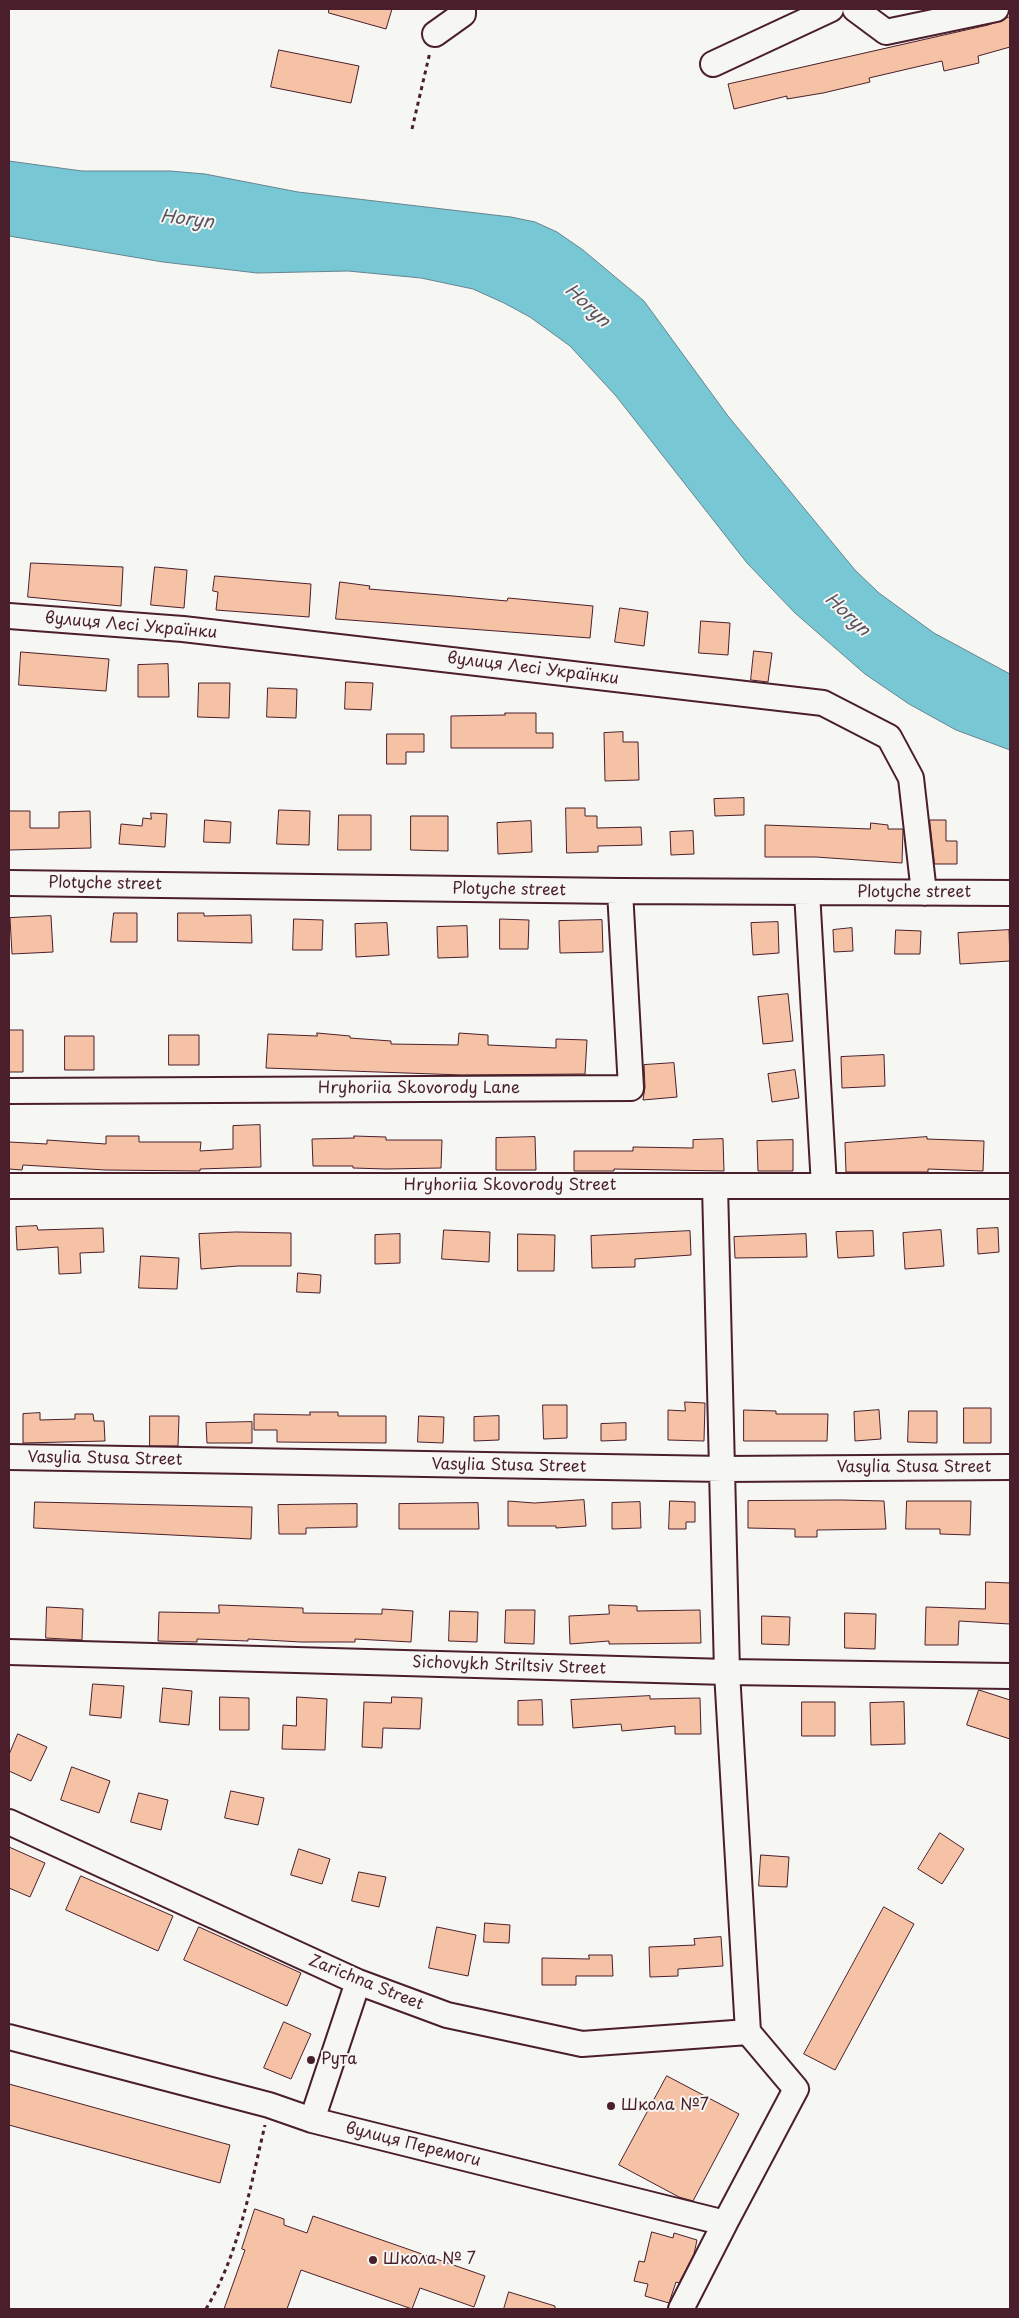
<!DOCTYPE html>
<html>
<head>
<meta charset="utf-8">
<style>
	body { margin:0 }
	#map { position:relative; width:1019px; height:2318px; overflow:hidden; background:#f6f6f2; font-family:"Playpen Sans",sans-serif }
	canvas { display:block }
	.frame { position:absolute; inset:0; border:10px solid #4a1f2b; pointer-events:none }
</style>
</head>
<body>
<div id="map">
<canvas width="1019" height="2318"></canvas>
<div class="frame"></div>
</div>
<script>
const ctx = document.querySelector('canvas').getContext('2d');
ctx.lineJoin = 'round';
function fill(path, color) {
  ctx.fillStyle = color;
  ctx.fill(path, 'evenodd');
}
function stroke(path, color, width, dash) {
  ctx.strokeStyle = color;
  ctx.lineWidth = width;
  ctx.lineCap = dash ? 'butt' : 'round';
  ctx.setLineDash(dash || []);
  ctx.stroke(path);
}
function write(font, color, halo, rows, align = 'center') {
  ctx.font = font + ' "Playpen Sans",sans-serif';
  ctx.lineWidth = 4;
  ctx.setLineDash([]);
  ctx.textBaseline = 'middle';
  ctx.strokeStyle = halo;
  ctx.fillStyle = color;
  for (const [text, x, y, turn = 0] of rows) {
    ctx.save();
    ctx.translate(x, y);
    ctx.rotate((+turn || 0) * Math.PI / 180);
    ctx.textAlign = isNaN(turn) ? turn : align;
    if (halo) ctx.strokeText(text, 0, 0);
    ctx.fillText(text, 0, 0);
    ctx.restore();
  }
}
const water = new Path2D(`
	M9,161L82,171H170L205,174L298,192L511,217L535,222L557,232L583,250L644,301L728,416L855,570L879,593L934,633L1010,674V750L956,730L909,704L865,674L795,613L747,563L616,396L570,346L530,317L504,303L473,289L421,278L348,271L257,273L163,262L9,236Z`);
const building = new Path2D(`
	M329,9H392L386,29L329,13Z
	M1010,17V47L978,56L979,63L944,71L942,61L869,78L870,82L823,93L787,99V96L734,109L728,84L988,25Z
	M279,50L359,66L351,103L271,87Z
	M31,563L123,567L121,606L28,597Z
	M155,567L187,570L184,608L151,605Z
	M215,576L311,584L309,617L216,610L218,592L213,591Z
	M340,582L370,586L369,589L453,596L507,601L508,598L593,606L590,638L336,619Z
	M620,608L648,612L644,646L615,642Z
	M701,621L730,623L728,655L699,653Z
	M754,651L772,653L768,682L751,680Z
	M21,652L109,659L106,691L19,685Z
	M168,664L169,697H138V665Z
	M346,682L373,683L371,710L345,709Z
	M199,683H230L229,718L198,717Z
	M268,688L297,689L296,718L267,717Z
	M505,713H536V733H553V748H451V716L505,715Z
	M623,732V742H638L639,780L605,781L604,733Z
	M387,734H424V752H406V764H387Z
	M744,798V815L715,816L714,799Z
	M566,808H585V816H597V828L641,827L642,845L598,846V852L567,853Z
	M279,810L310,811L309,845L277,844Z
	M9,811H30V828H59V812L90,811L91,848L9,850Z
	M151,813L167,814L165,847L119,844L121,824L142,826L143,818L151,819Z
	M339,815H371V850H338Z
	M411,816H448V851L411,850Z
	M205,820L231,822L230,843L204,842Z
	M930,820H946V841H957V864H935Z
	M531,821L532,852L498,854L497,823Z
	M871,823L888,825V829H903L902,863L816,857H765V825L870,829Z
	M693,831L694,854L671,855L670,832Z
	M114,913H137V942H111Z
	M178,913H204V916L251,915L252,943L178,941Z
	M51,916L53,952L12,954L10,918Z
	M294,919L323,920L322,950H293Z
	M500,919L529,920L528,949H500Z
	M602,920L603,952L560,953L559,921Z
	M778,922L779,953L753,955L751,923Z
	M387,923L389,955L356,957L355,924Z
	M467,926L468,957L438,958L437,927Z
	M852,928L853,951L834,952L833,930Z
	M896,930L921,931L920,954H895Z
	M1009,930L1010,961L960,964L958,933Z
	M788,994L793,1041L763,1044L758,997Z
	M9,1030H23V1072H9Z
	M317,1033L350,1036V1038L391,1041V1044L458,1045L459,1033L488,1035V1045L556,1048V1039L587,1040L585,1074L462,1075L266,1068L268,1034L317,1036Z
	M169,1035H199V1065H169Z
	M65,1036H94V1070H65Z
	M884,1055L885,1086L842,1088L841,1057Z
	M674,1063L677,1097L643,1100L645,1087L644,1065Z
	M795,1070L799,1098L772,1102L768,1074Z
	M260,1125L261,1167L200,1169V1171L105,1170L23,1165L22,1170L9,1169V1142L47,1144V1140L106,1144V1136H139V1142H201L200,1151L233,1149V1126Z
	M354,1136L386,1137V1140H442L441,1168L386,1169L353,1168V1166H313L312,1139L354,1138Z
	M535,1137L536,1170H496V1138Z
	M927,1137V1139L984,1141L983,1171L928,1169V1172H846L845,1143Z
	M723,1139L724,1171L614,1169V1171H574V1151H633V1147L693,1148V1140Z
	M793,1140V1171H758L757,1141Z
	M37,1226L38,1230L103,1228L104,1252L80,1253L81,1273L59,1274L58,1247L17,1250L16,1227Z
	M998,1228L999,1252L978,1254L977,1229Z
	M444,1230L490,1232L489,1262L442,1259Z
	M941,1230L944,1266L905,1269L903,1233Z
	M690,1231L691,1255L635,1259V1267L592,1268L591,1236Z
	M873,1231L874,1256L838,1258L836,1232Z
	M236,1232L291,1233V1266H238L201,1269L199,1234Z
	M400,1234V1263L375,1264V1235Z
	M518,1234L555,1235L554,1271H518Z
	M806,1234L807,1257L735,1258L734,1237Z
	M141,1256L179,1258L177,1289L139,1288Z
	M298,1273L321,1275L320,1293L297,1292Z
	M685,1402L705,1403L704,1441L668,1440V1410L685,1411Z
	M543,1405H567V1438L544,1439Z
	M964,1408H991V1443H964Z
	M744,1410L776,1411V1414H828L827,1441H744Z
	M879,1410L881,1439L855,1441L854,1412Z
	M909,1411H937V1443L908,1442Z
	M310,1412H338V1416H386V1443L277,1442V1430H254V1414L310,1415Z
	M40,1413V1420L75,1419V1414H93L94,1421H104L105,1441L23,1443V1414Z
	M150,1416H179L178,1446H150Z
	M419,1416L444,1417L443,1443L418,1442Z
	M499,1416V1440L474,1441V1417Z
	M252,1422V1443H207L206,1423Z
	M626,1423V1440L601,1441V1424Z
	M584,1500L586,1526L556,1528V1526H508V1501L534,1503Z
	M842,1500L884,1501L886,1529L817,1530V1537H795V1529L748,1528V1501Z
	M670,1501L695,1502V1522H686V1529H669Z
	M907,1501H971L970,1535L940,1534V1529H906Z
	M35,1502L252,1507L251,1539L34,1528Z
	M640,1502L641,1528L612,1529V1503Z
	M478,1503L479,1529H399V1504Z
	M357,1504V1527L306,1528V1534H279L278,1505Z
	M986,1582L1010,1583V1624L959,1621L958,1645H925L926,1607L985,1609Z
	M219,1605L303,1608V1613L382,1614V1609L413,1611L411,1642L355,1639V1642H301L248,1639V1641L197,1639V1642L158,1641L159,1612L219,1613Z
	M609,1605L637,1606V1611L700,1610L701,1643L609,1644V1641L570,1644L569,1616L609,1614Z
	M47,1607L83,1609L82,1640L46,1638Z
	M506,1610H535L534,1644L505,1643Z
	M450,1611L478,1612L477,1642L449,1641Z
	M845,1613L876,1614L875,1649L845,1648Z
	M762,1616L790,1617L789,1645L762,1644Z
	M93,1684L124,1686L121,1718L90,1715Z
	M163,1688L192,1691L189,1725L160,1722Z
	M979,1690L1010,1700V1739L967,1725Z
	M650,1696V1699L700,1698L701,1734H675V1726L622,1731L621,1724L573,1728L571,1700Z
	M220,1697L249,1698V1730H220Z
	M297,1697L327,1699L325,1750L282,1749L283,1725L296,1726Z
	M392,1697L422,1698L420,1729L383,1728L382,1748L362,1747L364,1702L391,1703Z
	M542,1700L543,1725H518V1701Z
	M802,1702H835V1736H802Z
	M904,1702L905,1744L871,1745L870,1703Z
	M18,1734L47,1747L31,1781L9,1771V1755Z
	M72,1767L110,1781L99,1813L61,1800Z
	M231,1791L264,1798L258,1825L225,1818Z
	M139,1793L168,1800L161,1830L131,1822Z
	M940,1833L964,1849L942,1884L918,1869Z
	M9,1847L45,1863L30,1897L9,1888Z
	M299,1849L330,1859L322,1884L291,1875Z
	M761,1855L789,1857L787,1887L759,1886Z
	M359,1872L386,1877L379,1907L352,1901Z
	M81,1876L173,1916L158,1951L66,1910Z
	M884,1907L914,1924L835,2070L804,2054Z
	M485,1923L510,1925L509,1943L484,1942Z
	M199,1927L301,1973L287,2006L184,1960Z
	M437,1927L476,1935L468,1976L429,1968Z
	M721,1937L723,1966L678,1969V1976L650,1977L649,1947L695,1945L694,1939Z
	M589,1955H612L613,1976H576V1985H542V1958L589,1959Z
	M284,2022L311,2034L291,2079L264,2068Z
	M667,2076L739,2114L693,2201L679,2197L619,2165Z
	M9,2084L230,2145L220,2183L9,2125Z
	M255,2209L284,2219V2225L307,2233L313,2216L485,2276L474,2307L420,2288L412,2309L301,2270L287,2309H224L245,2250L242,2249Z
	M652,2232L673,2238L674,2233L697,2240L694,2254L679,2283L676,2282L669,2303L645,2296L648,2284L634,2281L639,2261L644,2262Z
	M509,2292L555,2306V2309H504Z`);
const path = new Path2D(`
	M412,129L430,52
	M206,2309C239,2254 250,2188 265,2125`);
const minor = new Path2D(`
	M855,9L886,32L996,9
	M435,34L463,14V9
	M713,64L831,9
	M9,616L183,629L823,703L889,737L911,778L924,893
	M9,883L620,891L1010,893
	M807,892L824,1186
	M9,1091L631,1088L620,891
	M9,1186H1010
	M715,1186L727,1672L748,2032L796,2089L725,2223
	M9,1457L723,1469L1010,1467
	M9,1652L727,1672L1010,1676
	M9,1822L358,1982L447,2015L582,2044L748,2032
	M9,2037L269,2105L312,2120L725,2223L681,2309
	M312,2120L358,1982`);
const markers = [
	[311,2060,5,"#4a1f2b"],
	[611,2106,5,"#4a1f2b"],
	[373,2260,5,"#4a1f2b"]
];
const streetNames = [
	["вулиця Лесі Українки",131,626,5],
	["вулиця Лесі Українки",533,669,7],
	["Plotyche street",105,884,1],
	["Plotyche street",509,890,1],
	["Plotyche street",914,893],
	["Hryhoriia Skovorody Lane",419,1089],
	["Hryhoriia Skovorody Street",510,1186],
	["Vasylia Stusa Street",105,1459,1],
	["Vasylia Stusa Street",509,1466,1],
	["Vasylia Stusa Street",914,1468],
	["Sichovykh Striltsiv Street",509,1666,2],
	["Zarichna Street",366,1983,22],
	["вулиця Перемоги",413,2145,14]
];
const poiNames = [
	["Рута",321,2060],
	["Школа №7",621,2106],
	["Школа № 7",383,2260]
];
const waterNames = [
	["Horyn",187,220,7],
	["Horyn",587,306,43],
	["Horyn",847,615,43]
];
fill(water, '#78c7d4');
stroke(water, '#668490', 1);
fill(building, '#f5c2a6');
stroke(building, '#4a1f2b', 1);
stroke(minor, '#4a1f2b', 28);
stroke(path, '#4a1f2b', 3, [4, 4]);
stroke(minor, '#f6f6f2', 24);
for (const [x, y, r, color] of markers) {
  const dot = new Path2D();
  dot.arc(x, y, r, 0, 2 * Math.PI);
  ctx.fillStyle = color;
  ctx.fill(dot);
  stroke(dot, '#f6f6f2', 2);
}
write('16px', '#4a1f2b', '#f6f6f2', streetNames);
write('16px', '#4a1f2b', '#f6f6f2', poiNames, 'left');
write('italic 18px', '#58515e', '#f6f6f2', waterNames);
</script>
</body>
</html>
